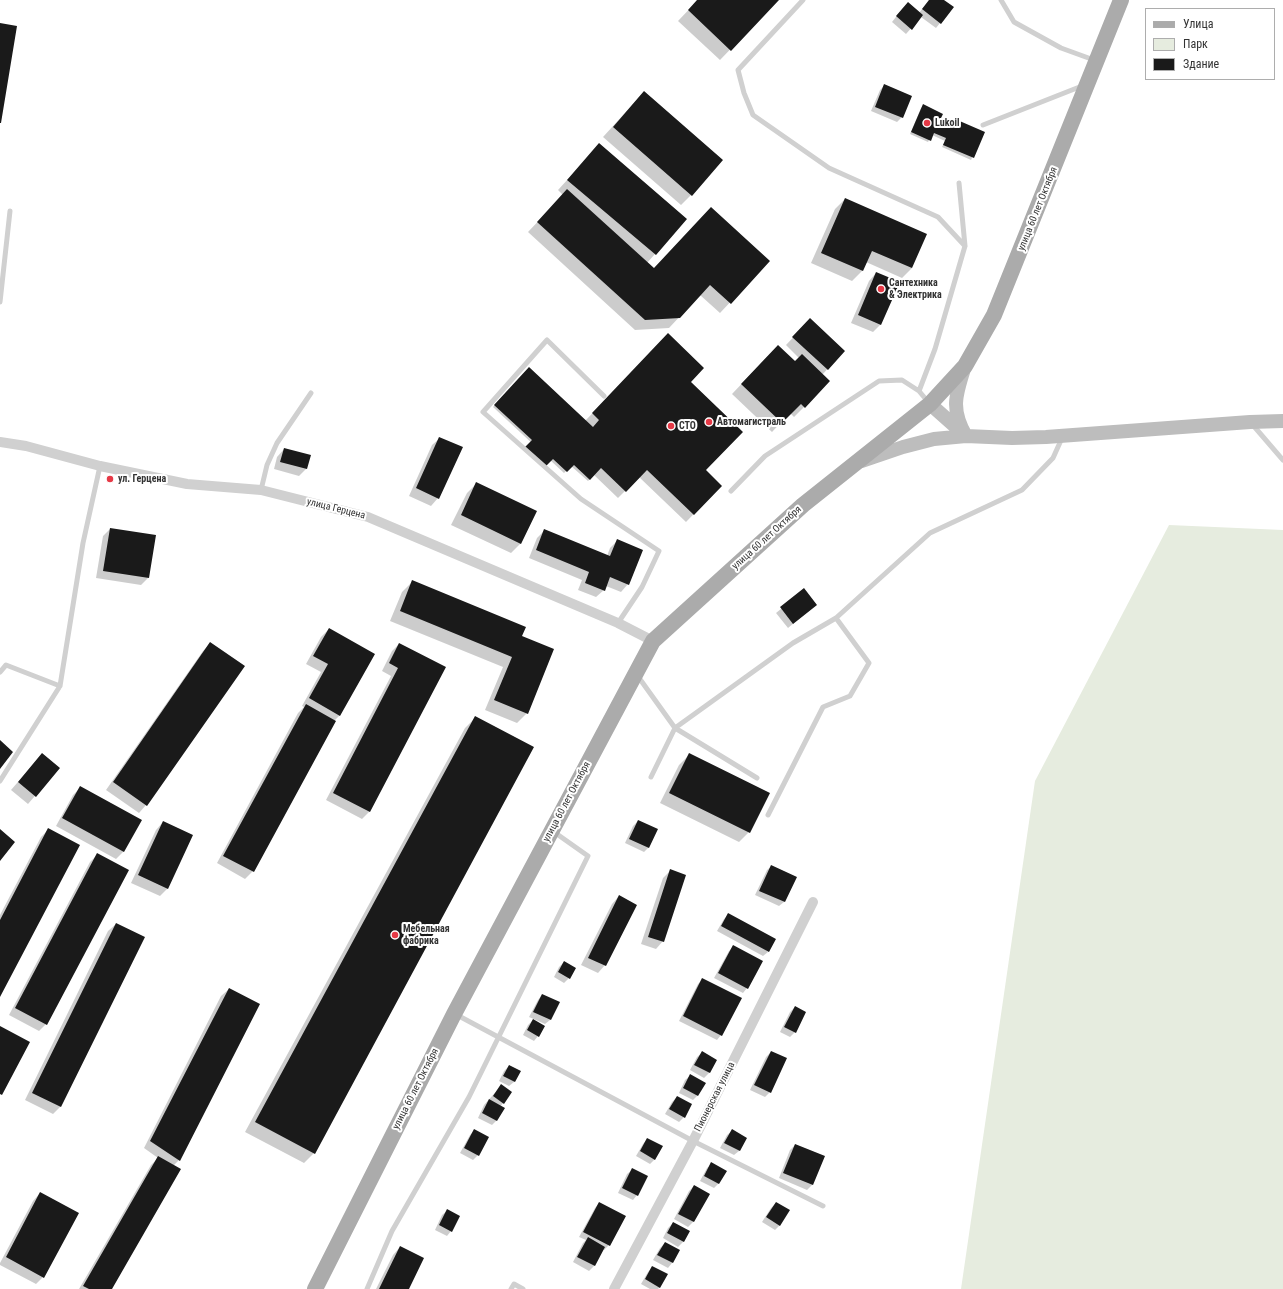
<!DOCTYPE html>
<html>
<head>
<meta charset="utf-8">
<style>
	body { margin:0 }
	#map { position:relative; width:1283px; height:1289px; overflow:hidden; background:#fff; font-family:"Roboto Condensed",sans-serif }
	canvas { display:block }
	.legend { position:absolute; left:1145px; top:8px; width:130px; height:72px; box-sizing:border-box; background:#fff; border:1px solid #adadad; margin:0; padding:5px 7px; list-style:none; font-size:12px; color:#333 }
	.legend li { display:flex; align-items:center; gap:8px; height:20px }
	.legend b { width:20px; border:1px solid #adadad }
</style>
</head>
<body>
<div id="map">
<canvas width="1283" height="1289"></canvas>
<ul class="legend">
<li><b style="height:5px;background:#ababab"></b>Улица</li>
<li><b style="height:11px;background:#e6ecdf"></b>Парк</li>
<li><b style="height:11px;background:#1a1a1a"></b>Здание</li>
</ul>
</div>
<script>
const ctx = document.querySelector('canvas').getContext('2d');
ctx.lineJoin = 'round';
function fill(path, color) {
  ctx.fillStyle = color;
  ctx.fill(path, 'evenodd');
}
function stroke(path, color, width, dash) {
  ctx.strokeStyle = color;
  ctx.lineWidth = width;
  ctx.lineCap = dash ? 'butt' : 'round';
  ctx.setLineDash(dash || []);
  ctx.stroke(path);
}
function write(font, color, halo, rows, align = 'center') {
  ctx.font = font + ' "Roboto Condensed",sans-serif';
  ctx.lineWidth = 4;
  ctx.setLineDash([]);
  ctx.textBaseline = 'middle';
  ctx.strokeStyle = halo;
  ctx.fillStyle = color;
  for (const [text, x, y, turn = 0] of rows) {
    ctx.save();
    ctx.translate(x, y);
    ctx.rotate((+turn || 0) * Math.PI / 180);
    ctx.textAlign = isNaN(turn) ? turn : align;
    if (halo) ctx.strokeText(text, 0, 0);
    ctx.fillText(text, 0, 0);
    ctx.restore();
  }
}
const green = new Path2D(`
	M1169,525L1283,530V1289H961L1035,781Z`);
const shadow = new Path2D(`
	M698,0H778L720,60L678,21Z
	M929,0H943L940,23L936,28L921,17L906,34L892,22L903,8L919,13Z
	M884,86L902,117L897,122L871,111L880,90Z
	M644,92L691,195L681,205L603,137Z
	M923,106L939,120L951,126L955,120L984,133L971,160L942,147L945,141L932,135L928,142L910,134L921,108Z
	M599,145L686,219L647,263L654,269L711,208L769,261L720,313L700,295L669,328L635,330L528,232L563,195L558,190Z
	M845,199L912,268L902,278L866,262L862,271L852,281L811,263L835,209Z
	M876,273L880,325L873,332L851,323L869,281Z
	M803,327L844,351L822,375L804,407L794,417L790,413L772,432L732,394L768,356L795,363L799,358L786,345Z
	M668,335L690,382L705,470L721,486L686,522L639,477L618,498L594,475L588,481L571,466L564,473L493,407L529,369L585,421Z
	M440,438L438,498L431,506L409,496L432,445Z
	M284,449L307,468L299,476L274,469L277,457Z
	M477,483L521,543L511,553L451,525L467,493Z
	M110,529L148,578L141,585L96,578L103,536Z
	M545,530L607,556L610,548L618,540L628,584L621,592L606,586L604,590L596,597L578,590L582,580L529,558L537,538Z
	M412,582L521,636L527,713L517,723L485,710L503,667L390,621L402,592Z
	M804,590L816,605L788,628L776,613Z
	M329,629L340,715L334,721L253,871L245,879L217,863L298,713L304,707L302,706L321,672L306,664L321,637Z
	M210,644L146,805L139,813L106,790L203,651Z
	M399,644L444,667L370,811L362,819L326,800L391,676L382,671L392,651Z
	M475,718L314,1153L304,1163L245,1132L465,728Z
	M42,754L59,768L28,804L11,790Z
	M689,755L749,832L739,842L660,803L679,765Z
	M80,788L141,821L123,852L116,859L56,826L73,795Z
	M638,821L649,847L644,852L625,843L633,826Z
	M163,822L168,888L160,896L131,883L156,830Z
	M49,829L0,995V915L41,837Z
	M97,855L46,1024L39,1031L9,1015L90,862Z
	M772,866L796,877L784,902L779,906L755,895L767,870Z
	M670,871L663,941L656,949L641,944L663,878Z
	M619,896L605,965L598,973L581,965L612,904Z
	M729,914L768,952L763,956L717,931L724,919Z
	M116,924L60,1107L53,1114L25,1100L108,931Z
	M734,946L747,988L743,993L714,978L729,951Z
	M564,962L569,978L564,983L554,977L559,967Z
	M703,979L721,1035L717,1040L679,1021L698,984Z
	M229,989L179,1160L173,1166L111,1289H79L151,1165L158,1158L144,1148L221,996Z
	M542,995L558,1003L550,1020L545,1024L529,1017L538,1000Z
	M795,1007V1032L790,1037L780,1032L790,1012Z
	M534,1019V1021L538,1036L534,1041L523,1035L528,1025Z
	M771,1052L770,1092L765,1097L750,1090L766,1057Z
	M702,1053L716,1060L709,1073L704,1078L690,1070L697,1057Z
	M509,1066L519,1072L514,1082L509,1086L499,1081L504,1071Z
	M690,1076L697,1096L693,1100L679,1093L685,1080Z
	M501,1086L511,1093L500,1107L496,1121L492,1125L478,1118L484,1105Z
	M677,1097L684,1117L679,1122L665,1114L672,1102Z
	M474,1131L478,1155L473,1160L460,1153L470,1135Z
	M732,1131L746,1138L739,1151L734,1155L720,1148L727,1135Z
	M647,1139L655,1159L650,1164L636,1156L643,1144Z
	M795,1145L824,1157L812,1185L807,1190L779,1178L790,1150Z
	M712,1164L719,1183L714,1188L700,1181L707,1168Z
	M632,1170L637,1195L633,1200L618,1193L627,1174Z
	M694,1186L708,1194L693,1222L688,1227L674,1219L689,1191Z
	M40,1193L43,1277L36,1284L0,1265V1263L33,1201Z
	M599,1203L624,1216L609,1245L604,1250L603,1249L594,1266L589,1271L573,1262L583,1243L586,1240L579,1237L595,1208Z
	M776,1203L780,1225L775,1230L762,1222L771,1208Z
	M447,1211L451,1231L447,1236L435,1230L442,1215Z
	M673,1223L688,1231L683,1242L678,1247L663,1238L668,1228Z
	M665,1243L679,1251L672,1263L668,1268L653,1260L660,1248Z
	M400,1247L408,1289H376L393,1255Z
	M652,1267L660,1287L658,1289H650L641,1284L648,1272Z`);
const building = new Path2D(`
	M697,0H779L731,51L688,10Z
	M929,0H944L954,7L941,24L922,9Z
	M908,2L923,15L912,30L896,16Z
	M0,23L17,26L1,123H0Z
	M884,84L912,96L903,118L875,107Z
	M644,91L723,160L692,196L613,127Z
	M923,104L943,114L940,120L952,125L955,119L985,132L974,158L943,145L946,138L934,133L931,141L911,132Z
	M599,143L687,219L656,255L567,180Z
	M567,189L654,268L711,207L770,261L731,304L710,285L680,318L645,320L537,222Z
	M845,198L927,234L912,268L872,251L863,271L821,253Z
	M876,272L900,282L881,325L858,315Z
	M810,318L845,351L828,370L792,337Z
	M668,333L704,368L691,382L743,432L706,470L722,486L694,515L647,470L626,492L601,468L590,480L574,465L567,472L553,459L546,466L525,447L532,440L494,405L529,367L593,427L599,420L592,413Z
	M778,345L795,361L802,354L830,381L805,408L801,404L782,423L741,384Z
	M439,437L463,447L439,499L416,488Z
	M284,448L311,455L307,469L280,462Z
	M476,482L537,511L521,544L461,515Z
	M110,528L156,535L149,578L103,571Z
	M544,529L610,556L617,539L643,550L629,585L610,577L605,591L585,583L589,572L536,550Z
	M412,580L526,627L522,636L554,649L528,714L494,700L512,657L400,611Z
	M804,588L817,605L793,624L780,607Z
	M329,628L375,654L340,716L309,698L328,664L313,656Z
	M210,642L245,666L147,806L113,782Z
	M399,643L446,667L370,812L333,793L398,668L389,663Z
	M306,704L336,721L254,872L223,856Z
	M475,716L534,747L315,1154L255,1122Z
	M0,740L13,752L0,769Z
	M42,753L60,768L36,797L18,782Z
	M689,753L770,793L750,833L669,793Z
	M80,786L142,820L124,852L62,818Z
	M638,820L658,829L649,848L629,839Z
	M163,821L193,835L168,889L138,875Z
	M48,828L80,845L0,997V920Z
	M0,829L15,842L0,861Z
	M97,853L129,870L47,1025L15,1008Z
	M771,865L797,877L785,902L759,891Z
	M670,869L686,875L664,942L648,937Z
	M619,895L637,905L606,966L588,958Z
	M728,913L776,939L769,952L721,926Z
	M116,923L145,937L61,1107L32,1093Z
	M733,945L763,961L748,989L718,973Z
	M564,961L576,968L570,979L558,972Z
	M702,978L742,998L722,1036L683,1016Z
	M229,988L260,1004L180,1161L150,1141Z
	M542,994L560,1002L551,1020L533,1012Z
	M795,1006L806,1012L796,1033L784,1027Z
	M533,1019L545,1026L539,1037L527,1030Z
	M0,1026L30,1042L2,1095L0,1094Z
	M702,1051L717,1060L710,1073L694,1065Z
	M771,1051L787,1058L771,1093L754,1085Z
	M509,1065L521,1071L515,1082L503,1076Z
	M690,1074L706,1083L698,1096L683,1088Z
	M501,1084L512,1092L504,1104L493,1096Z
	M677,1096L692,1104L685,1118L669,1109Z
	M489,1099L505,1108L497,1121L482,1113Z
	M474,1129L489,1137L479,1156L464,1148Z
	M732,1129L747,1138L740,1151L724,1143Z
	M647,1138L663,1146L655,1160L640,1151Z
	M795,1144L825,1156L813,1185L783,1173Z
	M158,1156L181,1169L112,1289H89L83,1286Z
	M711,1162L727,1171L719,1184L704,1176Z
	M632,1168L648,1176L638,1196L622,1188Z
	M694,1185L710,1194L694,1222L678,1214Z
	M40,1192L79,1213L44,1278L6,1257Z
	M599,1202L626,1216L610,1246L583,1232Z
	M776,1202L790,1210L780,1226L766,1217Z
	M447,1209L460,1216L452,1232L439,1225Z
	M673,1222L690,1231L684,1242L667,1233Z
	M588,1237L605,1247L595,1266L577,1257Z
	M665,1242L680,1250L673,1263L657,1255Z
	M400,1246L424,1258L409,1289H379Z
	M652,1266L668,1274L660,1288L645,1279Z`);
const lane = new Path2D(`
	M803,0L738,70L744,93L753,115L829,168L938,217L965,246
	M1001,0L1014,22L1061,48L1094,60
	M983,125L1082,86
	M0,302L10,211
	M919,391L935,349L965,246L959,183
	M604,396L547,340L483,412L581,499L659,551L642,587L618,623
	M1252,424L1283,460
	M261,490L267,465L277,443L311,393
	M731,491L765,456L879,381L902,380L919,391L929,403
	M0,672L6,665L60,686L83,543L100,466
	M637,675L675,728L757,778
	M651,777L675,728L793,643L836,618L930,533L1022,490L1053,458L1062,438
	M0,781L60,686
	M768,815L823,707L850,696L869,663L836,618
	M457,1015L693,1141L823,1206
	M367,1289L392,1231L469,1097L588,856L554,832
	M511,1289L514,1284L523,1289`);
const street = new Path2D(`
	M0,442L26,446L100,466L187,484L261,490L368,517L618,623L653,641
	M614,1289L693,1141L813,902`);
const secondary = new Path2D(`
	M930,404L966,436L1012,438L1046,437L1250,422L1283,421
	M862,461L903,447L934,439L966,436C950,409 956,394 965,366`);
const primary = new Path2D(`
	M315,1289L454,1014L653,641L803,505L930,404L965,366L994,315L1121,0`);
const markers = [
	[927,123,4,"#e63946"],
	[881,289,4,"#e63946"],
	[709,422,4,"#e63946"],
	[671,426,4,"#e63946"],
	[110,479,4,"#e63946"],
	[395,935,4,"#e63946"]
];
const poiNames = [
	["Lukoil",935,123],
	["Сантехника",889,283],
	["& Электрика",889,295],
	["Автомагистраль",717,422],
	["СТО",679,426],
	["ул. Герцена",118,479],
	["Мебельная",403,929],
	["фабрика",403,941]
];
const streetNames = [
	["улица 60 лет Октября",1038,209,-68],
	["улица Герцена",336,509,14],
	["улица 60 лет Октября",767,538,-42],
	["улица 60 лет Октября",567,802,-62],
	["улица 60 лет Октября",416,1089,-63],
	["Пионерская улица",715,1097,-63]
];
fill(green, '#e6ecdf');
fill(shadow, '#0003');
fill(building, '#1a1a1a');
stroke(lane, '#d0d0d0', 5);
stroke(street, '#d0d0d0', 10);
stroke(secondary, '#bdbdbd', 14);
stroke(primary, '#ababab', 16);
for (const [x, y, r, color] of markers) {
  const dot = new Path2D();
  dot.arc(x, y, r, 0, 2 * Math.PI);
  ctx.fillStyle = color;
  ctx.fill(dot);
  stroke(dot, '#fff', 1.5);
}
write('bold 10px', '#333', '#fff', poiNames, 'left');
write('10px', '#333', '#fff', streetNames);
</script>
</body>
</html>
